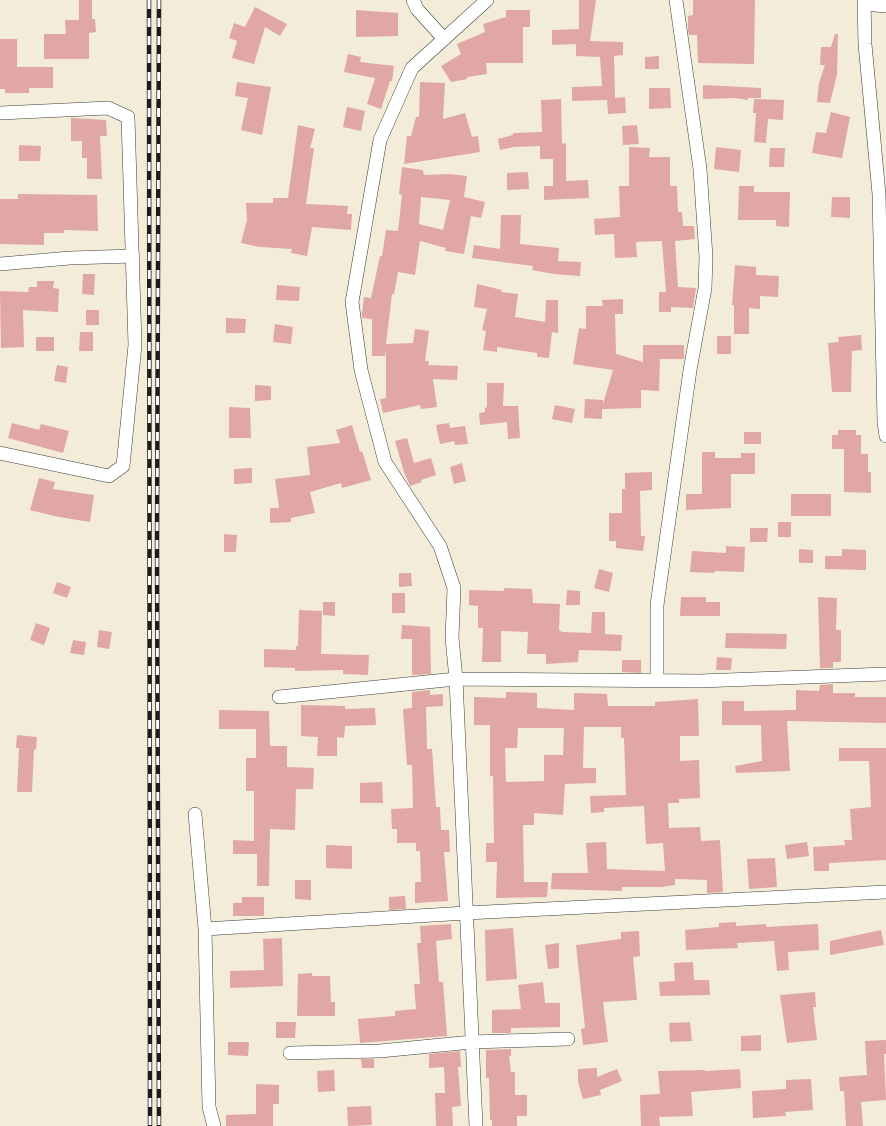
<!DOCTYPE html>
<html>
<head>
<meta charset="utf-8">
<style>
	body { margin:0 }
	canvas { display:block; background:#f2ecd8 }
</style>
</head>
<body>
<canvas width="886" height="1126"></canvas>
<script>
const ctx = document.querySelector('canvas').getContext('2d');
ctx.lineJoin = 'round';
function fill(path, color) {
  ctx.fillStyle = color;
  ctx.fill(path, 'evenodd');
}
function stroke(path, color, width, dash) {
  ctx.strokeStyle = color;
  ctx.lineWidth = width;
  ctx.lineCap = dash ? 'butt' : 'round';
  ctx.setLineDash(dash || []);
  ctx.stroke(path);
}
const building = new Path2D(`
	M79,0H92V19H95L96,32L89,33V59H44V34H66L65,20H79Z
	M579,0H596L590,41L623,42V55L614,56L615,98L625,97L626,113L608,114L607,100L572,101V87L602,86L600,57L576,56V44L552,45V30L579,29Z
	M693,0H755L754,64L698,63L697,35H689L688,30V16L693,15Z
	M255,7L287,24L280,36L265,27L254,64L232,58L237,41L229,38L234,23L245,27Z
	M356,10L398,13V36L356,37Z
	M506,10H530V27H523V63H486L487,74L467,77V79L451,82L441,66L461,54L457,44L485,32L483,24L506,17Z
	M835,34H838L837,74L830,103L817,102L819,83L825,65H820L821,47H831Z
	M0,39H17V67H53V88H29V93H5V89H0Z
	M348,54L361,57L360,62L394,66L392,81H390L381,109L367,104L375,78L344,72Z
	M659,56V69H645V57Z
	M237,82L271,87L262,135L241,130L248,98L235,96Z
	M420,82L445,83L443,119L465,113L472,137L478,136L480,152L404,164L407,136H411L416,117H419Z
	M703,85L761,88V98H748V100L735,98L703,99Z
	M649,88H670L671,108L649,109Z
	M561,99L562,144L566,143V181L588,180L589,198L544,200V186H553V159H540V146L514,147L500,150L498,139L513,135V133L542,132L541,100Z
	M754,99L784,100L783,120L768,119L766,143L754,142L756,113H753Z
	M347,107L365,111L361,131L343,127Z
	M831,112L850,117L842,158L812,153L816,132L826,133Z
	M71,118L106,120L107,136H100L102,179H87V158H82V141H71Z
	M298,125L315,129L310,148H314L306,204L348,206L347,214H352L351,230L312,227L307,256L291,253L292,249L260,247L241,243L247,220L246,203H273V198H288Z
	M637,125L639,144L623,145L622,126Z
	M19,145L41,146L40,161H19Z
	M629,147L650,148L649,157H670V186H677L678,212H682L683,226H694L695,239L675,241L678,287L696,288L693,308L671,307V312H659V292H666L662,241L636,242L637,257L615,258L614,234L595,235L594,219L620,217L619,186H629Z
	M716,147L741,150L739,172L714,169Z
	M770,148H785L784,167H769Z
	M402,167L423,170L424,175L450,174L467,176L464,197L485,202L481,218L471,216L464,254L445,251L446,248L420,241L415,275L398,272L394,294H392L386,344L413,343L415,329L429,331L425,361H429L428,365L458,366L457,380L433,379L437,407L421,409L420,405L383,413L380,399L386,398V350L385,356H372V319L362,318V313L364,297L371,298L380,256H382L386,230L398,231L402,195L399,194ZM421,197L450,200L443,230L419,224Z
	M528,172L529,189L507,190V173Z
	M739,186H754V192H790L789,227L776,226V220H738Z
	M18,194L97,195L98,231L64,230V233H44V245L0,244V199H18Z
	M832,197H850V218L831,217Z
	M501,215H521L520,244L559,248L558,261L581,262L580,276L554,274L532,270L533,266L472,258L474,245L500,249Z
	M735,265L756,267V275L779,276L778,297L760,296V309L749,308V334H734V305H732Z
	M83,274H95L94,295L82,294Z
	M37,281H54L53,288L59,289L58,312L23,310L24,347L1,348L0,291L28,292L29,287H37Z
	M477,284L502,290L501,292L518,294L515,317L545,322L546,300H558V333L552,332L549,358L537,357V353L497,347V352L483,350L486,331L482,330L487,309L474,307Z
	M277,285L300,287L299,301L276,300Z
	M623,299V314H615L616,354L643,362V345H684V359H660L659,391L641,390V408L602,409V419L584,418L585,399L603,400V404L613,370L573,364L579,328L586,329V306H603L602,300Z
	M86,310H99V325H86Z
	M226,318L246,319L245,333H226Z
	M275,324L293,327L291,344L273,342Z
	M80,332H93V351H79Z
	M861,335L862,350L852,351L851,392H832L828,343L839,342L838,337Z
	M717,336H731V354H717Z
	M36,337H54V351H36Z
	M57,365L68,367L66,383L54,381Z
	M487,383H504L503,406H518L520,438L508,439L507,422L480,425L479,413L485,412V408L487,407Z
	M255,385L271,386V400L255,401Z
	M555,405L575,409L572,423L552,419Z
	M229,407L250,408L251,438H229Z
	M12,423L39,430L41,424L69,431L63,453L8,438Z
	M449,423L450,428L465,426L468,444L455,445L454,441L440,444L436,425Z
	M352,425L360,452L362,451L371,480L342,488L341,483L310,492L315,513L291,518V522L270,523V508H279L275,479L310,475L307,447L340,443L336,430Z
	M838,430H856V435H861V454H868V472H871V493L844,492V449H832V435H838Z
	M744,432H761V444H744Z
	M407,438L414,463L431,458L436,475L421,480L422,482L410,486L404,472L395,441Z
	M702,452H715V458H741V453H755V474H731V508L686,510V494H702Z
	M462,463L466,481L454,484L450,467Z
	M252,468V483L234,484V469Z
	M652,472V490L640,491L641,536H645L643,551L616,548V541H609V513H622V489H625V473Z
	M39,478L55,482L53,489L94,495L90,522L59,517L30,510Z
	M791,494H831V516H791Z
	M778,522H791V537H778Z
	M750,528H768L767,542H750Z
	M224,534L237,535L236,552H224Z
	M726,546L745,547L744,572L715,571L714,573L690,572L692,551L726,553Z
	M799,549L813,550V563H799Z
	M842,549L866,550V570L825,569V556H842Z
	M599,569L613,573L609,592L594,588Z
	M399,573H411L412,586L399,587Z
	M57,582L71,587L67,598L53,593Z
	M504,588L532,589L533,603L560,604L559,630L562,632L591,633L592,612H605V634L622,635L621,651L579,650L578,662L546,664V654H527L528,632L501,631V662H482L483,628H478V606L469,605V590L504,591Z
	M567,590L580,591V605H566Z
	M392,593H405V613H392Z
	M681,597H706V602H720V616H680Z
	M818,597L837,598L836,630H841V662H833V668H820Z
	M323,602H335V616L323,615Z
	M299,610L322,611L321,654L369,655L368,675L343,674V670L295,671V668L264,667V649L296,650V646H298Z
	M36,623L50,628L44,645L30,640Z
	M402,625L430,627L431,674L412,675V639H401Z
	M99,630L112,632L109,649L97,647Z
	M726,633L787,634L786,649L725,648Z
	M73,640L86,642L84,655L70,653Z
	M717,657L732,658L731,670H716Z
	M622,660H641V673L622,672Z
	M833,684V693H855V697H886V723L787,721L790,771L736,773L735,766L762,761L761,725H722V701H744V711L796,710V690L819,691L820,685Z
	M430,690V695L443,694V706L426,707L427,749H432L436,807H440L441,830H449L450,852H444L448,901L415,903V882H421L420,851H416V843H397V829H392L391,809L413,808L412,765H407L403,709L412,708V692Z
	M506,692L537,693V708L574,710V693L607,694L608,706H655V702L698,699L699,736H680V761L699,760L700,798L679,799V803H668L669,828L700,827L701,841L720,840L723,892L707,893V880L675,879V885L662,887H622V891L551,889L552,873H588L586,843L606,842L607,869L665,871L663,843L646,844L644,806L604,808V812L591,813L590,796L626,795L624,738H621V727H584L583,768H596V783L565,784L563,815L534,813V825H523L524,882H548L547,897L496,898L497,862H486V843H494L493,776H490V725H474V697L506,698ZM518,728H564L563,755H544V781L506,782L505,748H517Z
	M301,705L345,706V709L375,708L376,725L345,726L344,738L337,737V756H317L318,737L301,736Z
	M219,710L269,711L270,746H287V767L314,768L313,789H296L295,830L270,829L269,886H257V854H233V840L254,841V791H246V758H256V729H219Z
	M17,735L37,737L36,750L34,749L32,792H17L19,748H16Z
	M839,748H886V860L829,863V871H814L813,847L845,845L844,840H852L850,809L871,807L869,761H839Z
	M382,782L383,803H360V783Z
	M807,842L809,856L787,859L785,845Z
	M326,845L352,846V869L326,868Z
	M775,858L777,887L749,889L747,859Z
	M295,880H311V900L295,899Z
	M405,896L406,909L389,910V897Z
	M242,897H264V916H233V903H242Z
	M736,922V926L766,924V927L818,924L819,950L788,952L789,970L777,971L774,941L737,943L738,948L686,950L685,930L719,927V923Z
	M451,924L452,939L436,941L439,982H443L447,1036L360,1043L358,1019L395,1016V1011L416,1009L414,984H420L417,943H421L420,926Z
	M513,928L517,979L486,981L485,930Z
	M881,930L884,945L830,955V941Z
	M639,931L640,956L633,957L637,1000L603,1002L608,1042L583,1045L581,1029L585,1028L576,945L621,939V932Z
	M282,938L283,986L230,988V971L264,970L263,939Z
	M559,943V968L548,969L545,945Z
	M693,962L694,980H709L710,995L660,996L659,982L675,981L674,963Z
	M312,973V976H330L331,1002H335V1016H297L298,974Z
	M543,982L545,1003H560V1027L511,1028V1033H492V1010L521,1009L518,985Z
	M815,992L816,1007H813L817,1040L787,1043L780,995Z
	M276,1022H296L295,1038H276Z
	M690,1022L692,1041L670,1042L669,1023Z
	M761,1035V1051H741V1036Z
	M886,1040V1054H884L886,1100L861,1102L863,1126H846L844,1091H840L839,1077L867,1075L865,1041Z
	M228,1042H249L248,1056L228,1055Z
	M511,1049V1056H509L511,1072H515V1095H527V1116H517V1126H492V1120H490L489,1078H486V1050Z
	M460,1051L461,1067H458L461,1106L452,1107L453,1126H436L435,1093H445L444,1067L429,1068V1054Z
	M361,1059H374V1068H362Z
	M597,1068V1077L617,1069L622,1081L600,1090L601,1095L583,1099L578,1082V1069Z
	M740,1069L741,1088L691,1092L693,1116L659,1117L660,1126H641L640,1095L660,1094L658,1071L705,1070V1071Z
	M334,1070L335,1091L318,1092L317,1071Z
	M811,1079L813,1110L785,1112L786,1116L753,1118L752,1091L786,1089V1080Z
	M256,1084L279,1085V1104H273V1126H226V1115L256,1114Z
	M371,1106L372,1125L348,1126L347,1107Z`);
const street = new Path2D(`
	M413,0L417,9L444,39
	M864,0L865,44L879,194L884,422L886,436
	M864,4L886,6
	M0,113L108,108L128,117L135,345L123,466L109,476L0,453
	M0,264L70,258L133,256
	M657,680V605L690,370L705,288L706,257L700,169L676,0
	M279,697L456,679L700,681L886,674
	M195,814L205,929L209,1107L214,1126
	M205,929L466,913L886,892
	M290,1053L380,1051L472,1042L568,1039
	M476,1126L456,679L452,638L454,588L440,546L385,462L361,370L352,302L380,140L412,68L487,0`);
const rail = new Path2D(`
	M149,0L150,1126
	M159,0L157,545L159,1126`);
fill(building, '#e1a7a5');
stroke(street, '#3c3b38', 14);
stroke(street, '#fff', 13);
stroke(rail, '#1c1c1c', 4.5);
stroke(rail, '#fff', 3, [9]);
</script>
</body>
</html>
